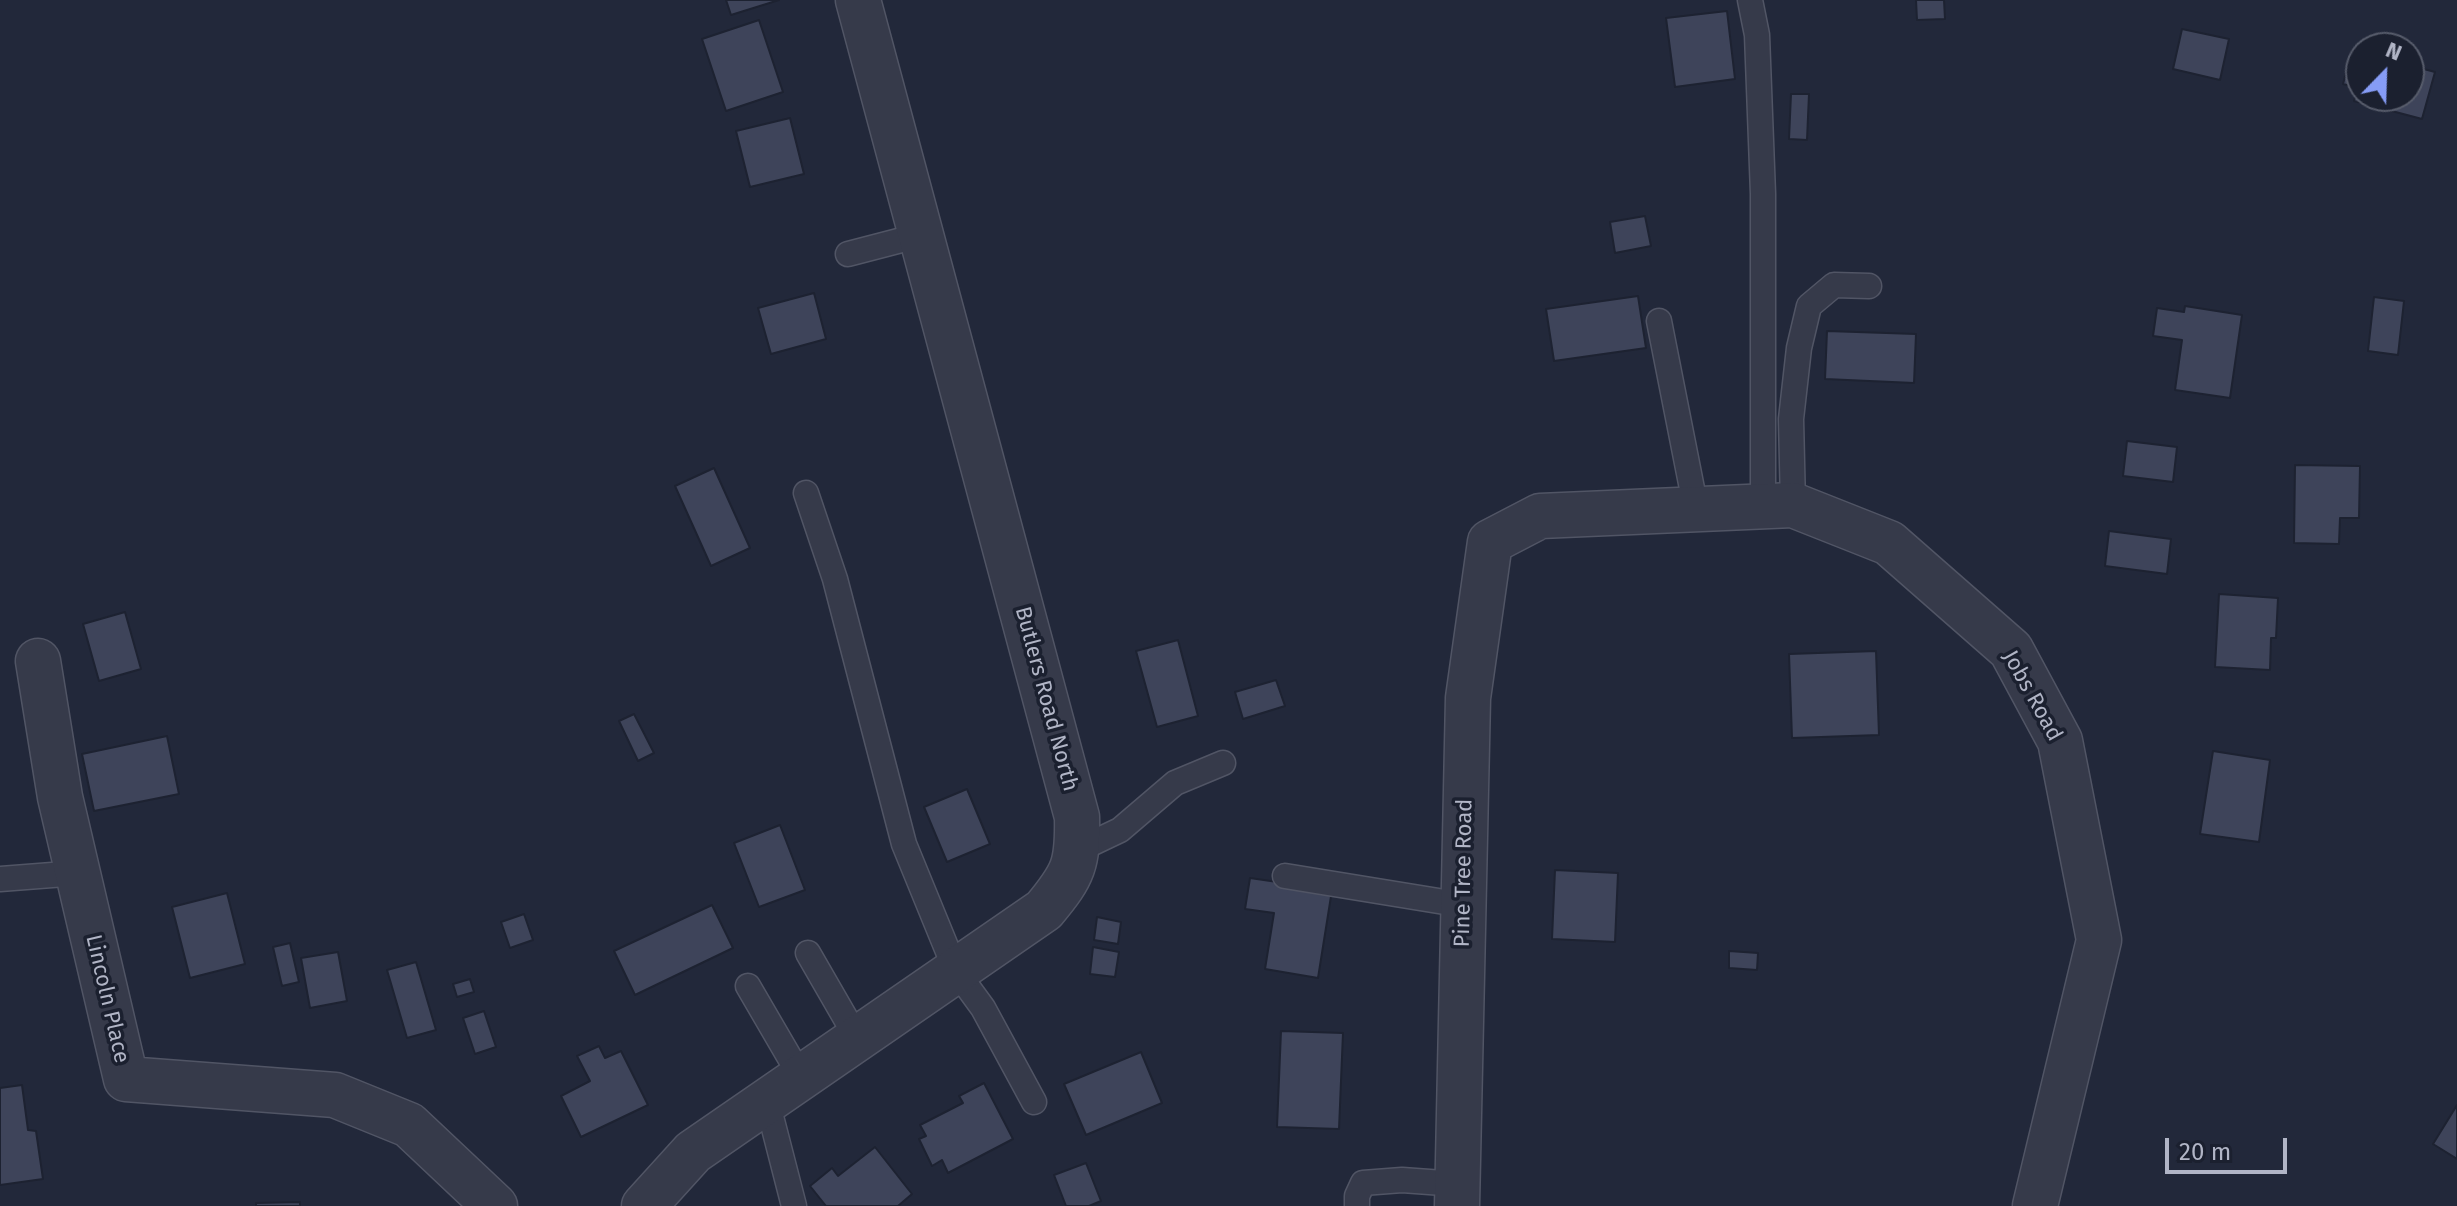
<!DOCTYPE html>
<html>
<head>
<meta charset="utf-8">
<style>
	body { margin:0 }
	#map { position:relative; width:2457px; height:1206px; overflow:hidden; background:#22283a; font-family:"Fira Sans",sans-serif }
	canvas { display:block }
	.north { position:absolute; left:2345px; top:32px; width:80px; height:80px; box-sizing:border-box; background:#1b202f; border:2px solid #575c6b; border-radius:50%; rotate:23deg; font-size:22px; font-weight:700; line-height:32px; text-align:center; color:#b1b5c6 }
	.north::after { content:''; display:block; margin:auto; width:28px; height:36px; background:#869cf6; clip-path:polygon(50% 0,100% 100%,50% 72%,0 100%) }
	.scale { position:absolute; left:2165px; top:1138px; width:122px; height:36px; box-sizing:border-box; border:4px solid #b1b5c6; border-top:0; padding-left:10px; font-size:24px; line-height:28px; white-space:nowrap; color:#b1b5c6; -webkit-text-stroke:6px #1b202f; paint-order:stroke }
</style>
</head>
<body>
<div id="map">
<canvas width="2457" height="1206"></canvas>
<div class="north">N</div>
<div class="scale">20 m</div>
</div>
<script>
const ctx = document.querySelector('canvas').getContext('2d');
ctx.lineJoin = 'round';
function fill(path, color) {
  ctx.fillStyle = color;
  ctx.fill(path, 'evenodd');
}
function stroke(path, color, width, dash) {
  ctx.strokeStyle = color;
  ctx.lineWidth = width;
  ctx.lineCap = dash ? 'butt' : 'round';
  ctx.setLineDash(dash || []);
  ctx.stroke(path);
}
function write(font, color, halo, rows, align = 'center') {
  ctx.font = font + ' "Fira Sans",sans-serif';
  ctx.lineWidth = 7;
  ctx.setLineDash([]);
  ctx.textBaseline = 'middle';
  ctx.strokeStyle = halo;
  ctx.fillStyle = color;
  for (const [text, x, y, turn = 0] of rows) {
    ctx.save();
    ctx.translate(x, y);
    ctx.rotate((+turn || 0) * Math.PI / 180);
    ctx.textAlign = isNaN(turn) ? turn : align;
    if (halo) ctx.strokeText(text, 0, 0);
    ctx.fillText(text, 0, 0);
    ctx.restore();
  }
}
const building = new Path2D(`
	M726,0H779L731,15Z
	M1916,0H1944L1945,19L1917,20Z
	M1727,11L1735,79L1675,87L1666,18Z
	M759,20L783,92L726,111L702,39Z
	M2182,29L2229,39L2220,80L2173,69Z
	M2352,50L2361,52V96H2409V65L2435,72L2422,119L2354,101L2358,88L2343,84Z
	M1791,94H1809L1807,140L1789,139Z
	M790,118L804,174L750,187L736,131Z
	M1645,216L1651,246L1615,253L1610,222Z
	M814,293L826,339L771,354L758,308Z
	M1638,296L1646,348L1554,361L1546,309Z
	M2374,297L2404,301L2398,355L2368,351Z
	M2185,306L2242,315L2230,398L2175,390L2182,340L2153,336L2157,308L2184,312Z
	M1827,331L1916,334L1914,383L1825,379Z
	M2127,441L2177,447L2173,482L2123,476Z
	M2295,465L2360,466L2359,518H2340L2339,544L2294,543Z
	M714,468L750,548L711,566L675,486Z
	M2109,531L2171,539L2167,574L2105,566Z
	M2219,594L2278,598L2276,638H2271L2270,670L2215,667Z
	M125,612L141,669L99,681L83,624Z
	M1178,640L1198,716L1157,727L1136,651Z
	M1876,651L1879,735L1792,738L1789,654Z
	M1276,680L1285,706L1243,719L1235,692Z
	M634,714L654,753L638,761L619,721Z
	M167,736L179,794L94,811L82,754Z
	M2213,751L2270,760L2259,842L2200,834Z
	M967,789L990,844L947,862L924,807Z
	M780,825L805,890L759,907L734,843Z
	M1555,870L1618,873L1615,942L1552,939Z
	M1250,878L1332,890L1318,978L1265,969L1274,913L1245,909Z
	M227,893L245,964L190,978L172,907Z
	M712,905L733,948L635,995L614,951Z
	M524,914L533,940L510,948L501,922Z
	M1097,917L1121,922L1118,944L1094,940Z
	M290,943L299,982L282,986L273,947Z
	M1093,947L1119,952L1115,977L1090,974Z
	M1729,951L1758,953L1757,970L1729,968Z
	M338,952L347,1001L310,1008L301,958Z
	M416,962L436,1030L407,1038L387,970Z
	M470,979L474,992L457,997L453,984Z
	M484,1011L496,1047L475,1054L463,1018Z
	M1281,1031L1343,1033L1339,1129L1277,1127Z
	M599,1046L605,1058L621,1051L648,1105L581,1137L561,1096L590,1081L577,1056Z
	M1141,1052L1162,1103L1086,1135L1064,1084Z
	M984,1083L1013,1139L948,1173L942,1160L932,1166L919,1139L926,1136L920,1125L963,1103L959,1096Z
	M22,1085L28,1130L36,1131L43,1179L0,1185V1088Z
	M2457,1105V1159L2433,1144Z
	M875,1147L912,1194L898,1206H826L810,1186L832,1168L838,1176Z
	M1086,1163L1101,1201L1089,1206H1066L1054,1175Z
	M300,1202V1206H256V1203Z`);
const service = new Path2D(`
	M1750,0L1757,35L1763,194V507
	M848,254L921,235
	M1659,321L1696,509
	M806,493L835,579L904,844L956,971L983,1008L1034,1102
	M1793,505L1791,419L1799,348L1809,306L1834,285L1869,286
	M1078,850L1120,830L1175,783L1223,763
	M1285,876L1463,905
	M0,879L78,873
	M808,953L857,1038
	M748,986L801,1077
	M767,1101L794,1206
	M1357,1206V1196L1363,1183L1402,1180L1457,1184`);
const minor = new Path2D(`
	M38,661L60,797L126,1079L335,1095L409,1125L495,1206
	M644,1206L693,1152L1044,910C1074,874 1078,864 1077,817L858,0
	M1457,1206L1468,698L1490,542L1540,516L1793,505L1889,543L2011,650L2060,741L2099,940L2035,1206`);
const streetNames = [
	["Jobs Road",2032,696,61],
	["Butlers Road North",1046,699,75],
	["Pine Tree Road",1464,873,-89],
	["Lincoln Place",107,999,77]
];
fill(building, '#3e445a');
stroke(building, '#1d2231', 2);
stroke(service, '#515565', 27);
stroke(minor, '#515565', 47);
stroke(service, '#363a4a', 24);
stroke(minor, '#363a4a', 44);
write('22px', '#b1b5c6', '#1b202f', streetNames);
</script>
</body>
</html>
